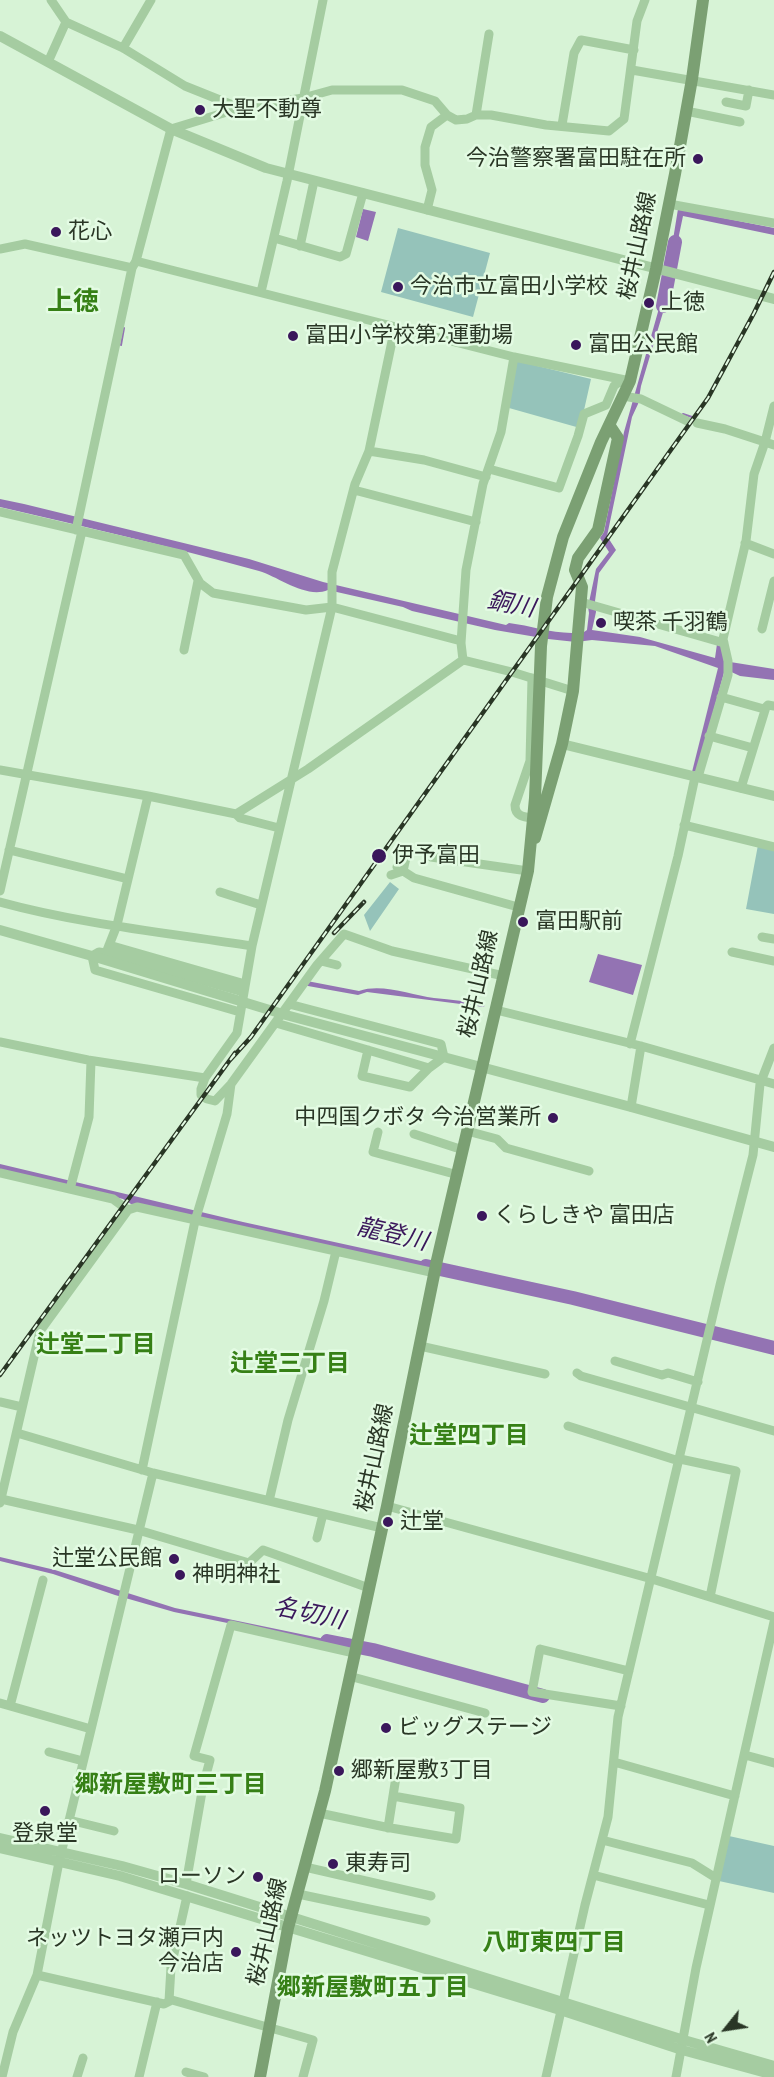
<!DOCTYPE html>
<html>
<head>
<meta charset="utf-8">
<style>
	body { margin:0 }
	#map { position:relative; width:774px; height:2077px; overflow:hidden; background:#d7f3d6; font-family:"PT Sans Narrow",sans-serif }
	canvas { display:block }
	.north { position:absolute; left:696px; top:1999px; width:60px; height:60px; -webkit-text-stroke:4px #e3fbe3; paint-order:stroke; rotate:240deg; font-size:16px; font-weight:700; line-height:24px; text-align:center; color:#293625 }
	.north::after { content:''; display:block; margin:auto; width:21px; height:27px; background:#293625; clip-path:polygon(50% 0,100% 100%,50% 72%,0 100%) }
</style>
</head>
<body>
<div id="map">
<canvas width="774" height="2077"></canvas>
<div class="north">N</div>
</div>
<script>
const ctx = document.querySelector('canvas').getContext('2d');
ctx.lineJoin = 'round';
function fill(path, color) {
  ctx.fillStyle = color;
  ctx.fill(path, 'evenodd');
}
function stroke(path, color, width, dash) {
  ctx.strokeStyle = color;
  ctx.lineWidth = width;
  ctx.lineCap = dash ? 'butt' : 'round';
  ctx.setLineDash(dash || []);
  ctx.stroke(path);
}
function write(font, color, halo, rows, align = 'center') {
  ctx.font = font + ' "PT Sans Narrow","Noto Sans JP",sans-serif';
  ctx.lineWidth = 5;
  ctx.setLineDash([]);
  ctx.textBaseline = 'middle';
  ctx.strokeStyle = halo;
  ctx.fillStyle = color;
  for (const [text, x, y, turn = 0] of rows) {
    ctx.save();
    ctx.translate(x, y);
    ctx.rotate((+turn || 0) * Math.PI / 180);
    ctx.textAlign = isNaN(turn) ? turn : align;
    if (halo) ctx.strokeText(text, 0, 0);
    ctx.fillText(text, 0, 0);
    ctx.restore();
  }
}
const green = new Path2D(`
	M398,228L490,253L473,317L381,292Z
	M517,361L591,379L580,428L509,408Z
	M758,845L774,849V914L746,909Z
	M390,882L399,889L370,931L364,915Z
	M729,1836L774,1846V1893L719,1881Z`);
const water = new Path2D(`
	M363,209L376,212L368,241L356,237Z
	M678,209L774,228V235L683,216L674,259L670,258Z
	M665,287L670,289L641,386L638,404L632,417L607,536L616,550L599,573L595,601L596,612L592,630L640,637L715,658L717,644L721,645L724,661L774,669V680L740,676L725,669L697,771L692,772L718,668L655,646L592,640L576,642L548,639L495,630L412,611L403,607L328,590C306,599 279,577 259,571C173,547 86,527 0,507V499L24,504L249,559L323,582L506,625L509,623C534,626 558,636 584,632L587,630L589,613L588,607L596,569L609,552L600,538L604,532L624,432Z
	M598,954L642,965L633,995L589,982Z
	M307,981L359,991C382,983 411,995 434,998C451,1000 468,1001 485,1004L484,1007L367,992L358,995L308,986L306,985Z
	M0,1164L243,1222L430,1263L429,1270L138,1204H131L123,1199L0,1169Z
	M0,1557L55,1570L175,1608L344,1643V1647L174,1612L115,1595L53,1574L0,1561Z`);
const stream = new Path2D(`
	M121,345L124,328
	M683,414L692,417`);
const river = new Path2D(`
	M663,306L675,242
	M426,1266L573,1298L774,1348
	M327,1641L373,1650L543,1696`);
const minor = new Path2D(`
	M51,0L66,22L123,48L185,86L240,108
	M123,48L151,0
	M48,62L66,22
	M632,70L774,95
	M726,102L746,106L749,90
	M686,111L740,122
	M476,115L489,34
	M562,125L574,53L581,40L634,50
	M669,204L774,223
	M427,210L432,190L425,165V147L431,127L447,115
	M274,238L340,257L346,254L363,193
	M300,246L314,181
	M0,249L25,244L132,268
	M136,261L171,129L240,108L303,98L332,90H402L435,101L447,115L456,120L467,119L476,115H491L546,125L609,131L624,119L637,21L645,0
	M261,292L287,181L323,0
	M395,327L369,451L355,484L332,572V607L252,946L237,1033L205,1078L201,1089V1095L207,1099L215,1101L231,1084L317,965L344,934L392,951L504,976
	M623,396L641,399L687,421
	M697,423L725,429L774,445
	M369,451L424,460L486,477
	M489,469L559,488L578,436L584,414L606,405L614,386L619,382L627,384
	M354,490L476,522
	M0,512L184,555L200,583L213,593L306,610L332,607L461,641
	M76,530L132,268L136,261L514,357L630,381
	M745,543L774,554
	M581,602L724,643
	M762,629L774,581
	M184,650L198,581
	M463,660L461,643L466,570L483,484L501,432L514,357
	M532,678L530,761L515,805C515,816 523,817 533,818
	M721,697L764,709L768,705L774,706
	M709,736L753,748
	M0,770L148,796L236,814L308,769L463,660L512,672L573,691
	M698,777L728,675V661L723,639L746,541L754,474L765,442L774,406
	M741,788L766,707
	M236,814L240,818L279,828
	M684,825L774,847
	M9,850L128,879
	M431,857L528,871
	M397,867L414,878L518,907
	M391,875L403,871L408,849
	M0,891L82,531
	M220,892L261,905
	M0,902C80,924 169,933 252,946
	M762,937L774,939
	M109,945L245,984
	M732,952L774,961
	M106,953L117,925L148,796
	M321,961L337,965
	M496,1010L641,1046L774,1084
	M240,1012L95,970L92,956L99,952L106,953L243,992
	M276,1023L429,1068L444,1057L441,1044L289,1004
	M0,1042L88,1060L205,1078
	M630,1044L678,856L695,777
	M368,1050L362,1076L410,1087L429,1068
	M631,1107L641,1046
	M467,1131L497,1139L506,1148L589,1171
	M378,1132L373,1152L458,1175
	M414,1134L463,1150
	M0,1173L113,1199L128,1210
	M70,1189L89,1117L91,1061
	M420,1346L545,1374
	M615,1361L662,1375L668,1373L698,1382
	M577,1373L581,1376L774,1431
	M0,1402L22,1407
	M568,1426L679,1461
	M17,1433L153,1473L382,1528
	M680,1459L736,1471L710,1597
	M142,1470L195,1221L227,1114L231,1084
	M1,1499L138,1530L249,1563L263,1550L369,1588
	M269,1501L288,1420L324,1301L336,1251
	M0,1503L40,1331L128,1210L137,1207L435,1273
	M387,1506L652,1579L774,1617
	M317,1538L323,1514
	M349,1676L485,1713
	M0,1703L91,1729
	M10,1706L43,1580
	M621,1706L532,1692L540,1649L629,1671
	M49,1752L83,1761
	M745,1755L774,1763
	M614,1762L735,1796
	M393,1796L396,1777
	M319,1813L385,1827L456,1839L460,1808L393,1796L388,1828
	M69,1820L114,1831
	M602,1840L692,1863L716,1878
	M305,1867L431,1896
	M593,1875L709,1905
	M186,1884L203,1786L210,1760L194,1756L231,1625L354,1653
	M298,1894L426,1921
	M37,1975L164,2004L172,2000L313,2040L303,2077
	M169,2001L171,1967L187,1896
	M186,2072L204,2077
	M2,2077L13,2032L37,1975L59,1862L153,1473
	M77,2077L83,2058
	M139,2077L157,2002
	M546,2077L585,1905L608,1817L618,1717L720,1285L753,1155L760,1084L774,1048
	M676,2077L696,1968L774,1622`);
const tertiary = new Path2D(`
	M0,36L171,129L266,168L774,299
	M562,744L774,796
	M0,930L92,956L286,1015L631,1107L774,1147
	M0,1838L122,1866L186,1884L684,2040L774,2066
	M0,1848L120,1876L560,2010L682,2050L774,2075`);
const secondary = new Path2D(`
	M535,838L562,744L573,691L582,587L575,570L578,558L598,530L618,438L610,426
	M260,2077L288,1928L325,1791L387,1506L437,1260L528,871L535,798L541,646L547,597L563,537L601,442L630,381L656,269L675,174L692,79L703,0`);
const rail = new Path2D(`
	M334,933L364,902
	M230,1060L251,1037L708,398L754,313L774,272
	M0,1375L235,1053`);
const markers = [
	[200,110,6,"#3a175b"],
	[698,159,6,"#3a175b"],
	[56,232,6,"#3a175b"],
	[398,287,6,"#3a175b"],
	[649,303,6,"#3a175b"],
	[293,336,6,"#3a175b"],
	[576,345,6,"#3a175b"],
	[601,623,6,"#3a175b"],
	[379,856,8,"#3a175b"],
	[523,922,6,"#3a175b"],
	[553,1118,6,"#3a175b"],
	[482,1216,6,"#3a175b"],
	[388,1522,6,"#3a175b"],
	[174,1559,6,"#3a175b"],
	[180,1575,6,"#3a175b"],
	[386,1728,6,"#3a175b"],
	[339,1771,6,"#3a175b"],
	[45,1811,6,"#3a175b"],
	[333,1864,6,"#3a175b"],
	[258,1877,6,"#3a175b"],
	[236,1952,6,"#3a175b"]
];
const poiNames = [
	["大聖不動尊",212,110],
	["今治警察署富田駐在所",686,159,"right"],
	["花心",68,232],
	["今治市立富田小学校",410,287],
	["上徳",661,303],
	["富田小学校第2運動場",305,336],
	["富田公民館",588,345],
	["喫茶 千羽鶴",613,623],
	["伊予富田",392,856],
	["富田駅前",535,922],
	["中四国クボタ 今治営業所",541,1118,"right"],
	["くらしきや 富田店",494,1216],
	["辻堂",400,1522],
	["辻堂公民館",162,1559,"right"],
	["神明神社",192,1575],
	["ビッグステージ",398,1728],
	["郷新屋敷3丁目",351,1771],
	["登泉堂",45,1834,"center"],
	["東寿司",345,1864],
	["ローソン",246,1877,"right"],
	["ネッツトヨタ瀬戸内",224,1939,"right"],
	["今治店",224,1964,"right"]
];
const streetNames = [
	["桜井山路線",638,246,-78],
	["桜井山路線",479,984,-77],
	["桜井山路線",375,1458,-78],
	["桜井山路線",268,1932,-77]
];
const waterNames = [
	["銅川",511,605,11],
	["龍登川",392,1235,13],
	["名切川",309,1614,12]
];
const neighbourhoodNames = [
	["辻堂二丁目",96,1345],
	["辻堂三丁目",290,1364],
	["辻堂四丁目",469,1436],
	["郷新屋敷町三丁目",171,1785],
	["八町東四丁目",554,1943],
	["郷新屋敷町五丁目",373,1988]
];
const quarterNames = [
	["上徳",73,303]
];
fill(green, '#95c3ba');
fill(water, '#9373b3');
stroke(stream, '#9373b3', 2);
stroke(river, '#9373b3', 14);
stroke(minor, '#a5cca1', 9);
stroke(tertiary, '#a5cca1', 10);
stroke(secondary, '#7ba073', 12);
stroke(rail, '#293625', 4.5);
stroke(rail, '#e3fbe3', 2, [7]);
for (const [x, y, r, color] of markers) {
  const dot = new Path2D();
  dot.arc(x, y, r, 0, 2 * Math.PI);
  ctx.fillStyle = color;
  ctx.fill(dot);
  stroke(dot, '#e3fbe3', 2);
}
write('22px', '#293625', '#e3fbe3', poiNames, 'left');
write('22px', '#293625', '#e3fbe3', streetNames);
write('italic 24px', '#3a175b', '#e3fbe3', waterNames);
write('bold 24px', '#368016', '#e3fbe3', neighbourhoodNames);
write('bold 26px', '#368016', '#e3fbe3', quarterNames);
</script>
</body>
</html>
